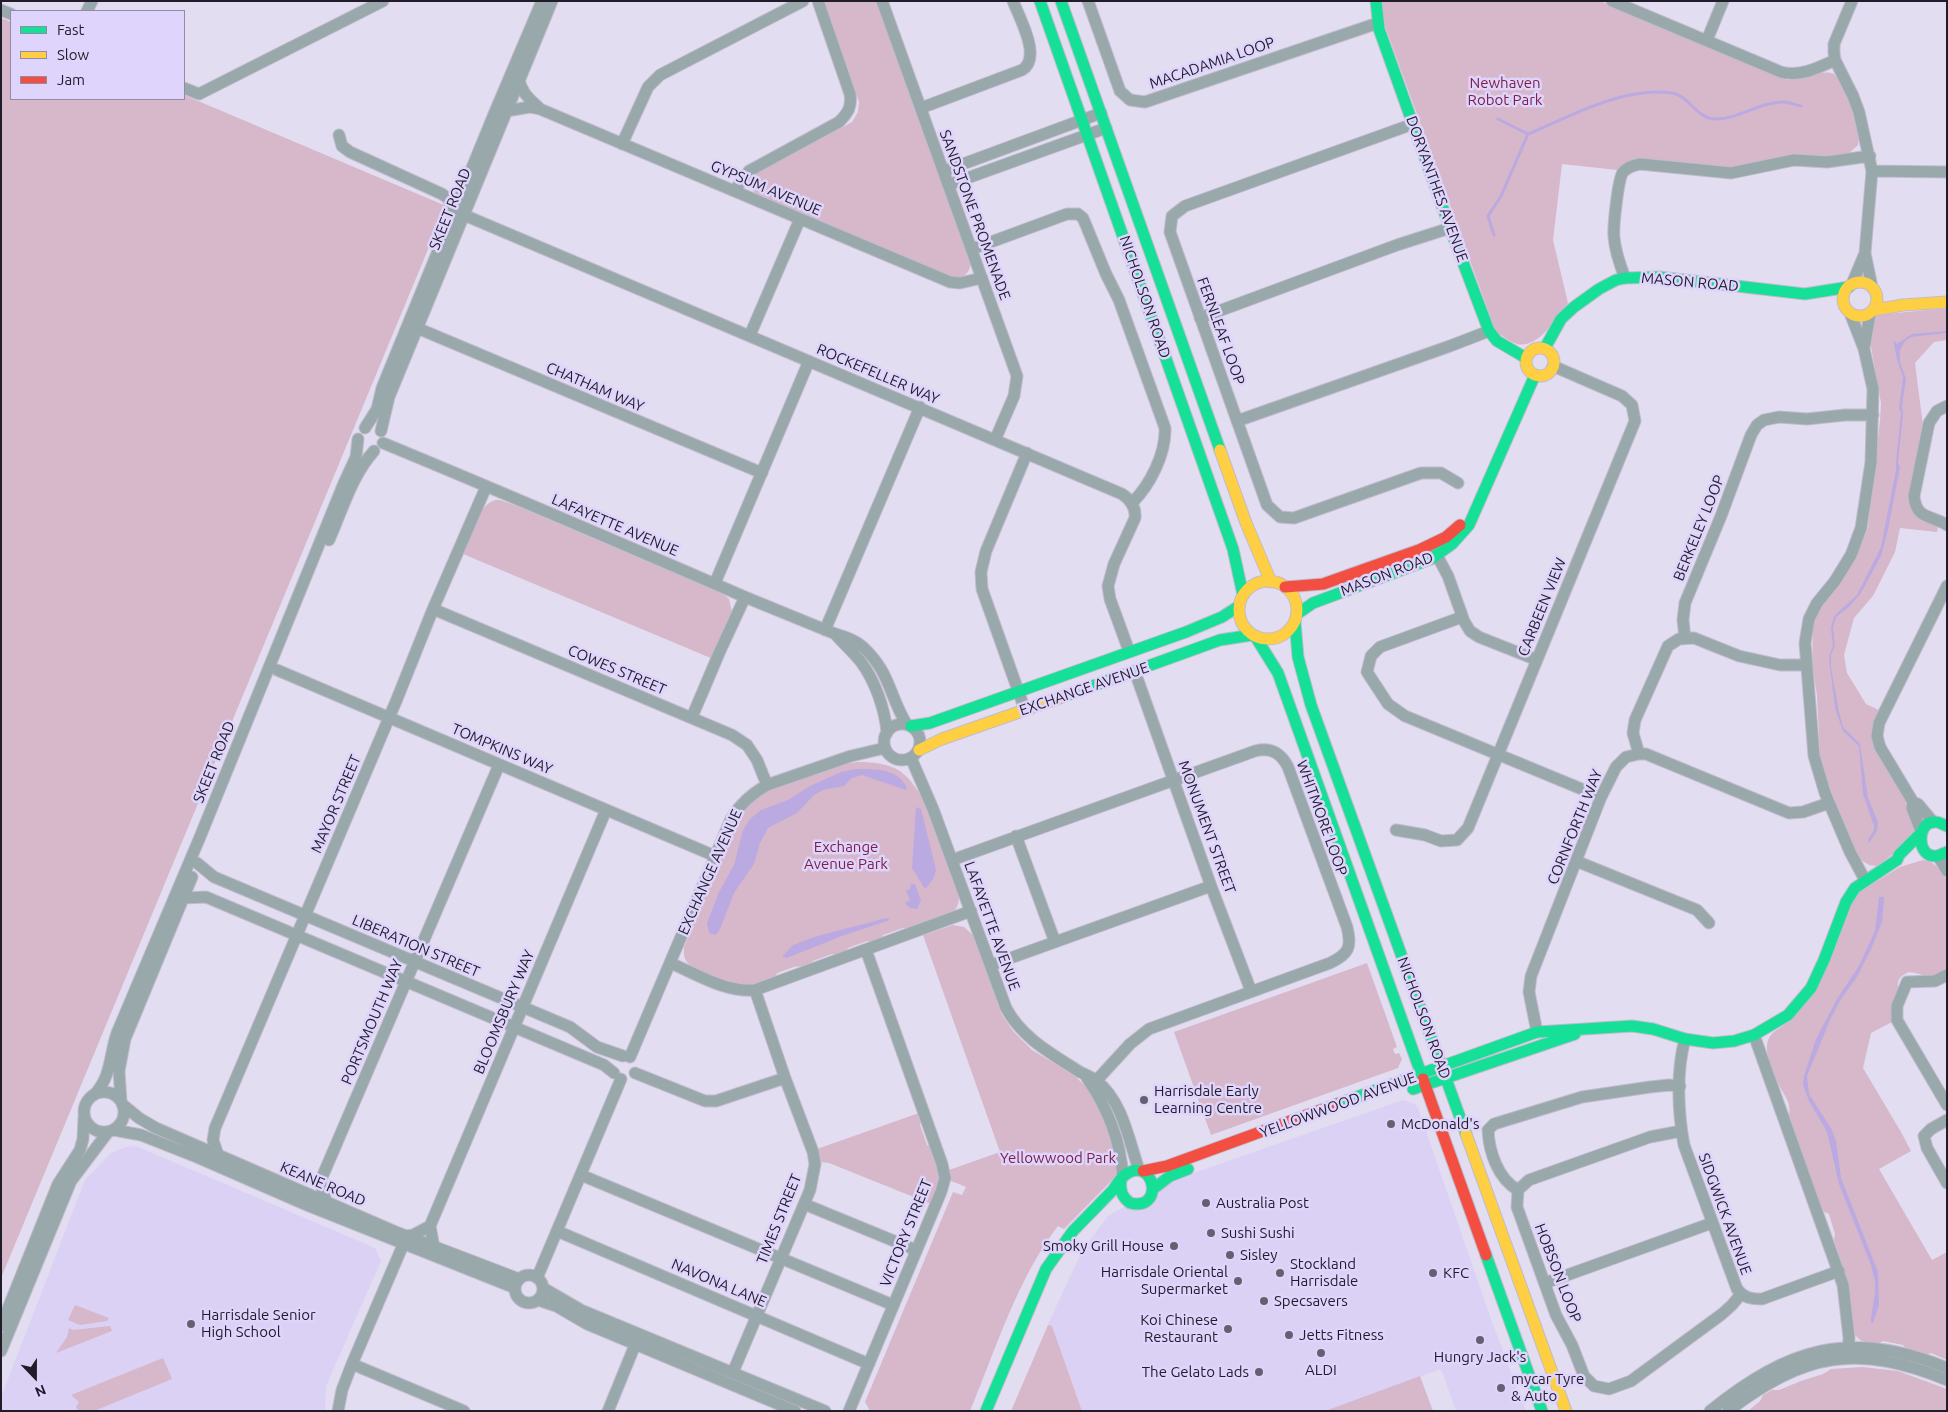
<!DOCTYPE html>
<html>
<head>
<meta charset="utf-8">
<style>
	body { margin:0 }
	#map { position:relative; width:1948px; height:1412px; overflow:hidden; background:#e3ddf2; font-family:Ubuntu,sans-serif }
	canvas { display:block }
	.frame { position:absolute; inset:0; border:2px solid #201c2a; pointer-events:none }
	.legend { position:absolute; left:10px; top:10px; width:175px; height:90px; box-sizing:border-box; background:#dfd4fb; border:1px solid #938aa7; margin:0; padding:6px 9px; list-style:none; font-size:15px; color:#201c2a }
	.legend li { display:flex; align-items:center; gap:10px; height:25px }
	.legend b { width:25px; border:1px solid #938aa7 }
	.north { position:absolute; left:10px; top:1352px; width:50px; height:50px; -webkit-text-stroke:4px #dfd4fb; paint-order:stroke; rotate:158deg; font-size:14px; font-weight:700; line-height:20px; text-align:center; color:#201c2a }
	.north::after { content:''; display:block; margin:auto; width:18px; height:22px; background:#201c2a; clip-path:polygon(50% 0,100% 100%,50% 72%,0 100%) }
</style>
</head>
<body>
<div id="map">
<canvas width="1948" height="1412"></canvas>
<div class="frame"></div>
<ul class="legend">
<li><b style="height:6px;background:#16e098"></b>Fast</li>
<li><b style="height:6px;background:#ffcf43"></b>Slow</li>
<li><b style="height:6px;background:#f24e42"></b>Jam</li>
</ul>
<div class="north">N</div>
</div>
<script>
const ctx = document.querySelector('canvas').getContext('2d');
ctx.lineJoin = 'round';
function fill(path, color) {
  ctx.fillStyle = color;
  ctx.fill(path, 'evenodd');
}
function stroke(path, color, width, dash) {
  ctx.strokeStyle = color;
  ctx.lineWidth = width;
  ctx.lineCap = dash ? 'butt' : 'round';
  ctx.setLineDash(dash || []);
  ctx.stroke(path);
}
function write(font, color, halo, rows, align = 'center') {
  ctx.font = font + ' Ubuntu,sans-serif';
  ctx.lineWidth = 5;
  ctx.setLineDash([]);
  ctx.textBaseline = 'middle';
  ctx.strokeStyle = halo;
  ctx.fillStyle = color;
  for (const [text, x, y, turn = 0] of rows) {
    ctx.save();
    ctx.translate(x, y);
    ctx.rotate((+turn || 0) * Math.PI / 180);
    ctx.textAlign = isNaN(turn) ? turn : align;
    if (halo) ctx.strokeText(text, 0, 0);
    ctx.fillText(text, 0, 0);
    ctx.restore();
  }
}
const built = new Path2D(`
	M1403,1100L1415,1104L1418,1108L1492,1322L1526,1411H1456L1441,1369L1325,1411H1082L1052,1327L1048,1324L1083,1249L1108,1216L1168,1182Z
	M136,1146L375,1248L381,1261L326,1386L325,1411H1V1397L85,1180L111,1153L126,1147Z`);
const green = new Path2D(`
	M823,1H878L971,261C970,274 963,280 950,276L755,193L750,187L749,180L758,173L852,122L858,112L859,102Z
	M1382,1H1600L1787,80C1804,81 1819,68 1834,74L1846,89L1860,132L1858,145L1848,154L1829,156L1794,155L1734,168L1638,159L1628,161L1617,170L1562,164L1553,240L1568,303C1557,317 1539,349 1517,344C1510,342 1503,336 1496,332L1385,26Z
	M1,18L11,22V99H184V95L446,206L1,1278Z
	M1947,308V340L1934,342L1915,363L1923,426L1908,498C1912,515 1922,522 1938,526L1937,532L1900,528L1895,552L1873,596L1854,618L1844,655L1847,673L1866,704L1881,711L1873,730L1908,802L1916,825L1913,839L1877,866L1869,865L1858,858L1829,786L1820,756L1817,695L1812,665L1813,625L1817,613L1850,568L1868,528L1880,421L1881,403L1869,335L1872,320L1877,315Z
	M495,500H500L517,506L723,594L729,599L732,612L713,659L463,554C470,536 476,507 495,500Z
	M857,762C896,762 908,771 926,805L958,893C960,901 958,908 952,913L908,930L903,928L883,935L880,940L872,943L867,941L848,948L845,953L838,955L832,954L813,961C807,970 802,965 794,967C788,969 783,971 777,973L775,978C767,981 757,986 748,985C736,985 694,971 687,962C683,957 684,952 684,947L733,830C742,812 753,799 771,790L841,765Z
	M1923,860L1929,861L1936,866L1947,880V971C1927,982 1927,974 1909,972C1896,978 1897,982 1899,994C1900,1001 1895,1014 1894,1021L1871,1033L1863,1068L1901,1132L1911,1151L1879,1169L1932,1260L1947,1252V1360L1931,1353L1925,1355L1907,1350L1903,1345L1883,1341L1877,1344L1867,1343L1860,1340L1855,1335L1846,1276L1834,1240L1835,1234L1829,1214L1823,1211L1789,1116C1792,1101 1783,1095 1778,1083C1772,1072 1763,1049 1769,1038C1772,1032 1778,1029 1784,1025L1855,895L1900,867Z
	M953,925L964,927L973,935L1001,1013L1013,1031L1032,1050L1075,1076L1091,1092L1116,1143L1117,1175L1064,1229L1058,1226C1017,1279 996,1349 970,1411H870L865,1402L953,1192L962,1195L966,1187L949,1180V1170L1000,1152L923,935Z
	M1367,963L1397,1047L1393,1049L1395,1054L1399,1053L1402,1059L1398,1068L1211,1135L1174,1032Z
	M919,1113L922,1119L920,1125L927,1145L932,1148L939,1172V1182L931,1204L829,1163L819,1162L817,1149Z
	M75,1305L109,1318L107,1321L80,1325L68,1320Z
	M1048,1325L1052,1326L1082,1411H1011Z
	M110,1326L112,1331L56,1353L67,1337L69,1328L73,1330Z
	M163,1358L172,1379L94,1411H78L76,1407L79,1402L71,1395Z
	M1862,1367L1898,1371L1947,1389V1411H1748L1760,1401L1763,1395L1772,1390H1779L1801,1381L1823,1374L1831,1369Z
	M1420,1376L1433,1411H1325L1412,1379Z`);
const water = new Path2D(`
	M1947,331V333L1911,337L1905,341L1900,350V362L1906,379L1902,406L1903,414L1898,462L1900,468L1887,534L1881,556L1861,593L1849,607L1836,617L1833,628L1835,646L1831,655V667L1839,712L1843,727L1860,744L1868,798L1878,822L1877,831L1869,843L1868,840L1874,830V826L1863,794L1859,746L1843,731L1835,708L1830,667L1829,656L1833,646L1831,628L1834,616L1857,595L1881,547L1896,470V462L1901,413L1899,408L1903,377L1897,360L1893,340L1897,344L1912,334Z
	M856,769C875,769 898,768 907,788L906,790L862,775L852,778L844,786L823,790L814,795L797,813L768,828L760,843L754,864L734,893L720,929L716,935L709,933L707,923L719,892L734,865L743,830L750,819L761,810L788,800L810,786L841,772Z
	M916,807L921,809L936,870L934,878L925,889L912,868Z
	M911,884H915L921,901L917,909L910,908L905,903L910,900L906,891L910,889Z
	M1879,897H1884V900L1882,922L1872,947L1857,977L1841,999L1831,1018L1807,1076L1809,1094L1832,1130L1836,1141L1841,1178L1878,1272L1879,1305L1873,1323H1871V1318L1875,1293V1281L1871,1265L1839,1184L1827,1132L1809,1101L1803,1085L1804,1076L1816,1039L1837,999L1859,966L1875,931Z
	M887,918L890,920L842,936L787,958L782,957L793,945L817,936Z`);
const stream = new Path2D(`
	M1498,119L1528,134
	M1494,235L1488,216L1501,196L1528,134C1571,116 1624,86 1672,93C1690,96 1696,119 1716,119C1739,119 1759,102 1783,102C1789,102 1795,105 1801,106`);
const street = new Path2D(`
	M882,1L1017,376L1014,396L995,440
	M1088,1L1120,91L1130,100L1145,102L1378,23
	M1612,1L1781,72C1800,77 1818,68 1835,60
	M1852,1L1834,44V53L1835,60L1853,96L1859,112L1872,171L1865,253L1852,284
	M1,10L11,14
	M87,11L92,1
	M1707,40L1723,1
	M519,79C521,93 531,100 540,109
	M184,88L199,94L383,1
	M921,108L1022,70C1042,58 1020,19 1013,1
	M506,111L530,107L540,109L950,282L960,283L982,278
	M1413,124L1185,206L1172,216L1170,232L1267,505L1280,517L1294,518L1421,473H1441L1458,483
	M339,135L342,146L350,152L442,194L449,199L452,215
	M622,144L648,87L660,75L803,1
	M944,171L1101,113
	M1872,171L1947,172
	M948,185L1106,128
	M734,191L749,171L839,122C848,113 852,107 850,94L818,1
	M464,215L1122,494C1131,500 1136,507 1135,518L1114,564L1108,586L1110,599L1129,651
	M972,249L1067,214H1078L1083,218L1106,274L1119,300L1165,428C1166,454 1150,485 1132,503
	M1865,253L1872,287
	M1625,278C1620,265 1615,251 1614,237C1613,227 1618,179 1623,172C1628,167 1634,165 1640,164L1731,173L1794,160L1827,162L1870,156
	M1850,313L1864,349L1873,389L1871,462L1861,528L1851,555L1835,581L1817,603L1809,619L1805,643L1814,756L1825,793L1850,852L1865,880
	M1200,318L1397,245L1450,228
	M417,328L762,473
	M750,335L800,219
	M1864,348L1870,314
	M1947,406L1937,411L1929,423L1914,496C1916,520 1932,515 1947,525
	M1237,421L1450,346L1489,331
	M365,428L377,409L382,388L494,114L542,1
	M381,431L389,397L552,1
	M383,443C504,493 625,545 745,597C774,609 803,621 833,633C844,637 854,639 863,647C891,673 889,696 907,725
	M329,540C342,511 352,475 374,451
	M1434,550L1448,576L1464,621L1470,631L1479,637L1537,660
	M715,583L809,361
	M433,609L732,735L747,745L757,760L767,785
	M1462,617L1380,647L1371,656L1367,672L1388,704L1405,716L1601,797
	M825,630L920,407
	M836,635C844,644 853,652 861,662C875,681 885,709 887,733
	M1685,638L1683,620L1685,603L1721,516L1751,435L1757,425L1764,420L1779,417L1807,419L1845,415H1873
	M277,670L715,856
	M1135,672L1211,886L1251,991
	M1025,710L982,589L981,572L986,551L1027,453
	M692,717L720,651L745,597
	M884 742a18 18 0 1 1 36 0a18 18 0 1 1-36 0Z
	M1639,754L1633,733L1635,720L1668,646L1679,639L1694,638L1739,656L1780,665H1807
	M911,758L933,809L1006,1008C1022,1038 1052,1054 1080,1072C1086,1075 1092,1077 1097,1081C1123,1102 1129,1141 1139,1170
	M1913,802L1912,808L1921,831
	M1933,822L1918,804L1913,802L1880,747L1877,736L1879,723L1947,586
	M1396,830L1425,835L1441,841L1457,840L1468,828L1635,421L1632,405L1622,396L1553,366
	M1016,836L1055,942
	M1938,856L1947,871
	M952,860L1255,751C1271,747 1281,753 1288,767L1347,927C1352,947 1349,954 1330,963L1149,1029L1130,1044L1096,1081
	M1576,861L1697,910L1709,923
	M197,863L214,877L570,1027L597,1047L623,1056
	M183,898L206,897L604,1065L614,1073
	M670,963C697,974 726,993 755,990L971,911
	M991,965L1211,886
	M1947,975L1935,981L1907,982L1897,1006V1020L1947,1105
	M1537,1032L1529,992L1531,976L1601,797L1616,767L1626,757L1639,754H1646L1789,813L1803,812L1829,803
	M1754,1035L1843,1285L1849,1338L1848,1357
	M1685,1039C1676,1072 1678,1113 1684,1145L1737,1289C1744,1298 1751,1299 1762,1299L1839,1271
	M630,1057L731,819C740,804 751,794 767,785L851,756L885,748
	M635,1073L705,1101H716L785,1078
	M1087,1078C1108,1109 1120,1139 1123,1177
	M84 1112a20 20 0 1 1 40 0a20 20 0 1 1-40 0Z
	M94,1095C112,1076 109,1056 117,1033L200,837L344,483L356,457L358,439
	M121,1101L119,1071L125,1039L192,877
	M122,1104L139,1118L156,1128L396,1232L519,1279
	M1947,1120L1931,1129L1924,1136L1927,1148L1947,1183
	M114,1130L141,1135L199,1158L309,1206L515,1288
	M1681,1131L1650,1137L1529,1180L1518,1190L1517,1207L1556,1315L1572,1345L1584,1376L1594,1386L1609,1389L1631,1381L1722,1314L1732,1305L1741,1294
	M218,1155L213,1140L215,1128L397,699L433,609L486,487
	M581,1175L893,1305
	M1518,1190C1498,1179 1489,1152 1488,1130L1494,1124L1582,1097L1650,1087L1669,1085L1680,1086
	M326,1201L320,1182L499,765
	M804,1204L916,1250
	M430,1226L606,810
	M557,1231L869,1364
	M406,1236L413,1235L430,1226L434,1247
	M515 1289a14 14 0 1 1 28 0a14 14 0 1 1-28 0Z
	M537,1278L621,1079
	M1545,1283L1712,1223
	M543,1288L581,1310L825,1411
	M538,1300L556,1306L587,1324L795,1411
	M1,1326L58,1184L80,1150L83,1139L84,1117
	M1,1351L71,1181L108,1132
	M352,1364L464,1411
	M733,1372L810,1190L815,1164L813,1152L785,1078L755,990
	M338,1411L342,1390L352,1364L403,1245
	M608,1411L635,1345
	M849,1411L941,1192L945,1178L942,1164L866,950
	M1710,1411C1788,1348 1851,1328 1947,1368
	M1728,1411C1805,1353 1857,1343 1947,1380`);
const fast = new Path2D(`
	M1040,1L1233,549L1243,595
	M1061,1L1220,450
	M1376,1L1379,29L1450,228L1489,331L1497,341L1526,358
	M1545,348L1561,319L1574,307L1599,289L1616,280L1625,278L1659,277L1805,294L1849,287
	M1297,614L1313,603L1431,559L1452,544L1469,525L1535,375
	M1295,622L1298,657L1311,705L1466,1134
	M1255,636L1278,673L1423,1079
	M1065,696L1220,640L1252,635
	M911,726L930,723L1186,632L1222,617L1239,606
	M1947,826C1944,825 1939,822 1936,822C1916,820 1916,858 1936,856C1939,856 1944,853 1947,852
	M1413,1089L1575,1034
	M1337,1104L1537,1032L1632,1026L1653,1029L1685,1039L1713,1043L1734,1041L1754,1035L1788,1015L1811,988L1824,960L1846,902L1855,888L1897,860L1899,855L1919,835
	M1153,1189L1170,1176L1188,1169
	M1486,1255L1542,1411
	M986,1411L1046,1269L1073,1231L1113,1190C1117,1185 1120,1178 1125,1175C1154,1154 1166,1212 1130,1203C1121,1196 1120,1190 1121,1179`);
const slow = new Path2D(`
	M1843 299a17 17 0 1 1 34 0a17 17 0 1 1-34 0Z
	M1874,310L1903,305L1947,302
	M1526 362a14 14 0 1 1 28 0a14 14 0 1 1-28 0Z
	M1220,450L1246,523L1271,582
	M1239 610a29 29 0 1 1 58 0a29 29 0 1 1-58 0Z
	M919,750L942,739L1065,696
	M1466,1134L1566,1411`);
const jam = new Path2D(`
	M1285,587L1323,584L1419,550L1446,537L1460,525
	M1423,1079L1486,1255
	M1143,1171L1167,1166L1337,1104`);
const markers = [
	[1144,1100,5,"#646070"],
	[1391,1124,5,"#646070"],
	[1206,1203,5,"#646070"],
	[1211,1233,5,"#646070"],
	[1174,1246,5,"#646070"],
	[1230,1255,5,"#646070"],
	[1280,1273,5,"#646070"],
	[1433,1273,5,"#646070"],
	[1238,1281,5,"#646070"],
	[1264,1301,5,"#646070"],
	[191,1324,5,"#646070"],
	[1228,1329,5,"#646070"],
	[1289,1335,5,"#646070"],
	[1480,1340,5,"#646070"],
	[1321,1353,5,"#646070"],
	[1259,1372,5,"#646070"],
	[1501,1388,5,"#646070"]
];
const streetNames = [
	["MACADAMIA LOOP",1212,63,-19],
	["GYPSUM AVENUE",766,188,23],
	["DORYANTHES AVENUE",1437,189,70],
	["SKEET ROAD",450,209,-68],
	["SANDSTONE PROMENADE",975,215,70],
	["MASON ROAD",1690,282,5],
	["NICHOLSON ROAD",1145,297,71],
	["FERNLEAF LOOP",1221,331,70],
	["ROCKEFELLER WAY",878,374,23],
	["CHATHAM WAY",595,387,23],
	["LAFAYETTE AVENUE",615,525,23],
	["BERKELEY LOOP",1699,528,-68],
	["MASON ROAD",1387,574,-21],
	["CARBEEN VIEW",1542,607,-68],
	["COWES STREET",617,670,23],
	["EXCHANGE AVENUE",1084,689,-19],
	["TOMPKINS WAY",502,749,23],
	["SKEET ROAD",214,762,-68],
	["MAYOR STREET",336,804,-67],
	["WHITMORE LOOP",1322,818,70],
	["MONUMENT STREET",1207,827,70],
	["CORNFORTH WAY",1575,827,-68],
	["EXCHANGE AVENUE",710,872,-66],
	["LAFAYETTE AVENUE",992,926,70],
	["LIBERATION STREET",416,946,23],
	["BLOOMSBURY WAY",504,1012,-67],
	["NICHOLSON ROAD",1424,1018,70],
	["PORTSMOUTH WAY",372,1022,-67],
	["YELLOWWOOD AVENUE",1338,1105,-20],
	["KEANE ROAD",323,1184,23],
	["SIDGWICK AVENUE",1725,1214,70],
	["TIMES STREET",779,1219,-68],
	["VICTORY STREET",906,1233,-68],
	["HOBSON LOOP",1558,1273,69],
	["NAVONA LANE",719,1283,23]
];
const parkNames = [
	["Newhaven",1505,83],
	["Robot Park",1505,100],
	["Exchange",846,847],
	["Avenue Park",846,864],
	["Yellowwood Park",1058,1158]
];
const poiNames = [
	["Harrisdale Early",1154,1091],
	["Learning Centre",1154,1108],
	["McDonald's",1401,1124],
	["Australia Post",1216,1203],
	["Sushi Sushi",1221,1233],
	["Smoky Grill House",1164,1246,"right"],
	["Sisley",1240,1255],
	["Stockland",1290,1264],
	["Harrisdale",1290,1281],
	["Harrisdale Oriental",1228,1272,"right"],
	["Supermarket",1228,1289,"right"],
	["KFC",1443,1273],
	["Specsavers",1274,1301],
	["Harrisdale Senior",201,1315],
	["High School",201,1332],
	["Koi Chinese",1218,1320,"right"],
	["Restaurant",1218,1337,"right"],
	["Jetts Fitness",1299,1335],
	["Hungry Jack's",1480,1357,"center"],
	["ALDI",1321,1370,"center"],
	["The Gelato Lads",1249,1372,"right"],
	["mycar Tyre",1511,1379],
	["& Auto",1511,1396]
];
fill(built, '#dbd1f4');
fill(green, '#d7b7ca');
fill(water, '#bbaae1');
stroke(stream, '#bbaae1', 3);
stroke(street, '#c1bccc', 13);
stroke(fast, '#c1bccc', 13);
stroke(slow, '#c1bccc', 13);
stroke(jam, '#c1bccc', 13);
stroke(street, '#98a8ab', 11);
stroke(fast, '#16e098', 11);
stroke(slow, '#ffcf43', 11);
stroke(jam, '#f24e42', 11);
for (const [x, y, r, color] of markers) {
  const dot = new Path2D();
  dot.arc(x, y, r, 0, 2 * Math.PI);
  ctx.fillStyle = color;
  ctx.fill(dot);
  stroke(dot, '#dfd4fb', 2);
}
write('15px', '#201c2a', '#dfd4fb', streetNames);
write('15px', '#7d2049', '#dfd4fb', parkNames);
write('15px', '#201c2a', '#dfd4fb', poiNames, 'left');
</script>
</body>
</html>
